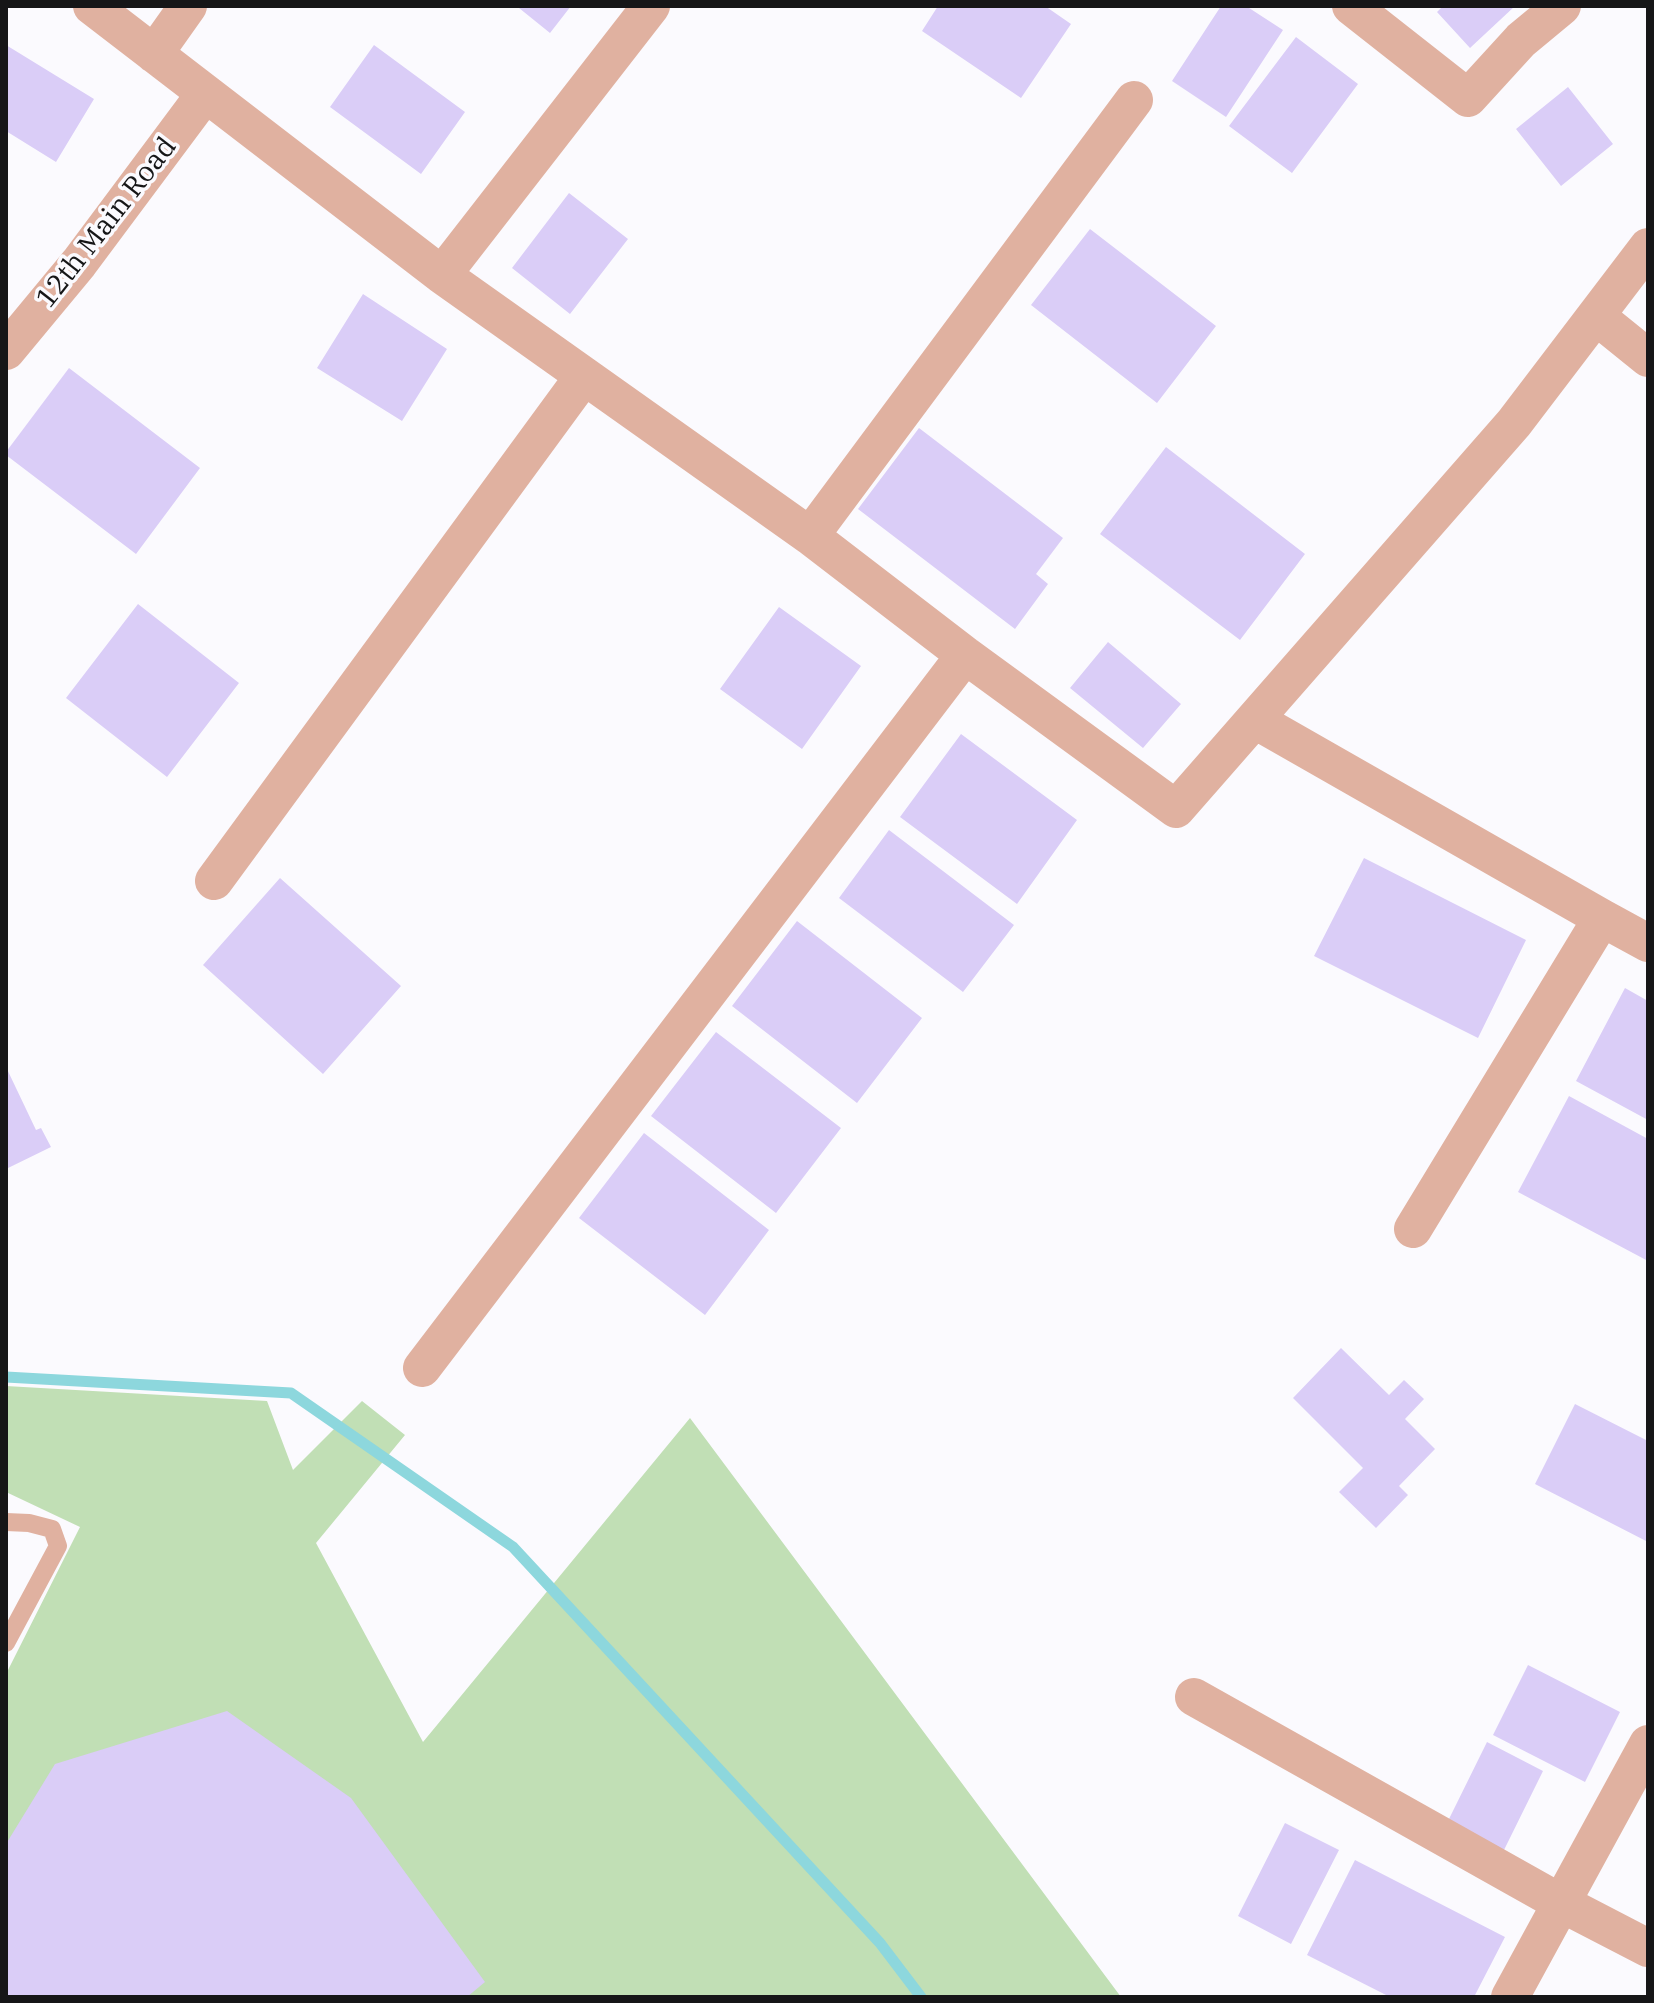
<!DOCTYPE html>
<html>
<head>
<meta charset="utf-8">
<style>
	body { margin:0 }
	#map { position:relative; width:1654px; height:2003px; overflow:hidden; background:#fbfafe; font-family:"IBM Plex Serif",serif }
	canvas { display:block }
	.frame { position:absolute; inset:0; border:8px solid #161617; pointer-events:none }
</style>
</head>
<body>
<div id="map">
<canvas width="1654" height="2003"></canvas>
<div class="frame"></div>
</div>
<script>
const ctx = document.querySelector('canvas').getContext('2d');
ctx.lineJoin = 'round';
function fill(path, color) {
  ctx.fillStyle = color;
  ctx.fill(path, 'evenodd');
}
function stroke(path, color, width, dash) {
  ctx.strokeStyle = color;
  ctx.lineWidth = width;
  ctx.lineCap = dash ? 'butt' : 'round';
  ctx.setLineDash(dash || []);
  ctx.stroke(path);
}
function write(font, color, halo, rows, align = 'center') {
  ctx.font = font + ' "IBM Plex Serif",serif';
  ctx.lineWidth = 7;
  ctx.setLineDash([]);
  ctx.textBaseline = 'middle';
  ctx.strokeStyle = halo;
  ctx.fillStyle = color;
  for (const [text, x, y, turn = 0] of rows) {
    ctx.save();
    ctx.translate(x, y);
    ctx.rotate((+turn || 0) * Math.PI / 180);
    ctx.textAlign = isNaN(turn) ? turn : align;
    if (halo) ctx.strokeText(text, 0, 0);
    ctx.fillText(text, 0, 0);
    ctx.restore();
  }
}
const green = new Path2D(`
	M6,1386L267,1401L293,1470L362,1401L405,1435L316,1543L423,1742L690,1418L1121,1997H6V1674L80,1527L6,1492Z`);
const stream = new Path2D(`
	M6,1377L291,1393L513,1547L880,1943L921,1997`);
const building = new Path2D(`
	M520,6H571L550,33L519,8Z
	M938,6H1045L1071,24L1021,98L922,31Z
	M1221,6H1246L1283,30L1226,117L1172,81Z
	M1443,6H1515L1470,48L1437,12Z
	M1296,37L1358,84L1292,173L1229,126Z
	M6,45L94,99L56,162L6,131Z
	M374,45L465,112L421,174L330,107Z
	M1568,87L1613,144L1561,186L1516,129Z
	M569,193L628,239L570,314L512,268Z
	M1090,229L1216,326L1157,403L1031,305Z
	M363,294L447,349L402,421L317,368Z
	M69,368L200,468L136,554L6,455V452Z
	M919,428L1063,538L1036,574L1048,584L1015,629L858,509Z
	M1166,447L1305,554L1240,640L1100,534Z
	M138,604L239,683L167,777L66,698Z
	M779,607L861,666L802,749L720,689Z
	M1108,642L1181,704L1143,748L1070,688Z
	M961,734L1077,820L1017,904L900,817Z
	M889,830L1014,925L963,992L839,898Z
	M1364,858L1526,940L1478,1038L1314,956Z
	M280,878L401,986L323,1074L203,965Z
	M797,921L922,1018L857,1103L732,1006Z
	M1625,988L1648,1001V1120L1576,1081Z
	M716,1032L841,1128L776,1213L651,1116Z
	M6,1067L36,1130L41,1128L51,1147L6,1169Z
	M1569,1096L1648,1139V1261L1518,1192Z
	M644,1133L769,1230L705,1315L579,1218Z
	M1341,1348L1389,1395L1404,1380L1424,1399L1405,1419L1435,1449L1399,1486L1408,1495L1376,1528L1339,1492L1363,1468L1293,1398Z
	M1575,1404L1648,1441V1542L1535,1484Z
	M1528,1665L1620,1712L1585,1782L1493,1735Z
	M227,1711L351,1798L485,1982L467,1997H6V1844L55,1764Z
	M1487,1742L1543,1771L1504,1850L1448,1821Z
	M1285,1823L1339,1850L1291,1944L1238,1916Z
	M1355,1860L1505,1937L1474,1997H1390L1307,1955Z`);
const service = new Path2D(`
	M6,1522L29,1523L52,1529L58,1546L6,1643`);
const minor = new Path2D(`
	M92,6L442,275L810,536L965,655L1176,809L1514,423L1648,247
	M1351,6L1468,98L1521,40L1562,6
	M154,54L188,6
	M442,275L651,6
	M1596,316L1648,358
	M6,351L79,263L205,94
	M810,536L1134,100
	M1255,720L1602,918L1648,943
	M214,881L584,376
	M1413,1229L1602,918
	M422,1368L965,655
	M1194,1697L1561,1903L1648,1948
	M1510,1997L1648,1744`);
const streetNames = [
	["12th Main Road",107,223,-52]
];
fill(green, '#c1dfb5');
stroke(stream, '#8dd7dd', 11);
fill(building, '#dacdf7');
stroke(service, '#e0b1a0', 18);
stroke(minor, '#e0b1a0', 38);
write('28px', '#161617', '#fbfafe', streetNames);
</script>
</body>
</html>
